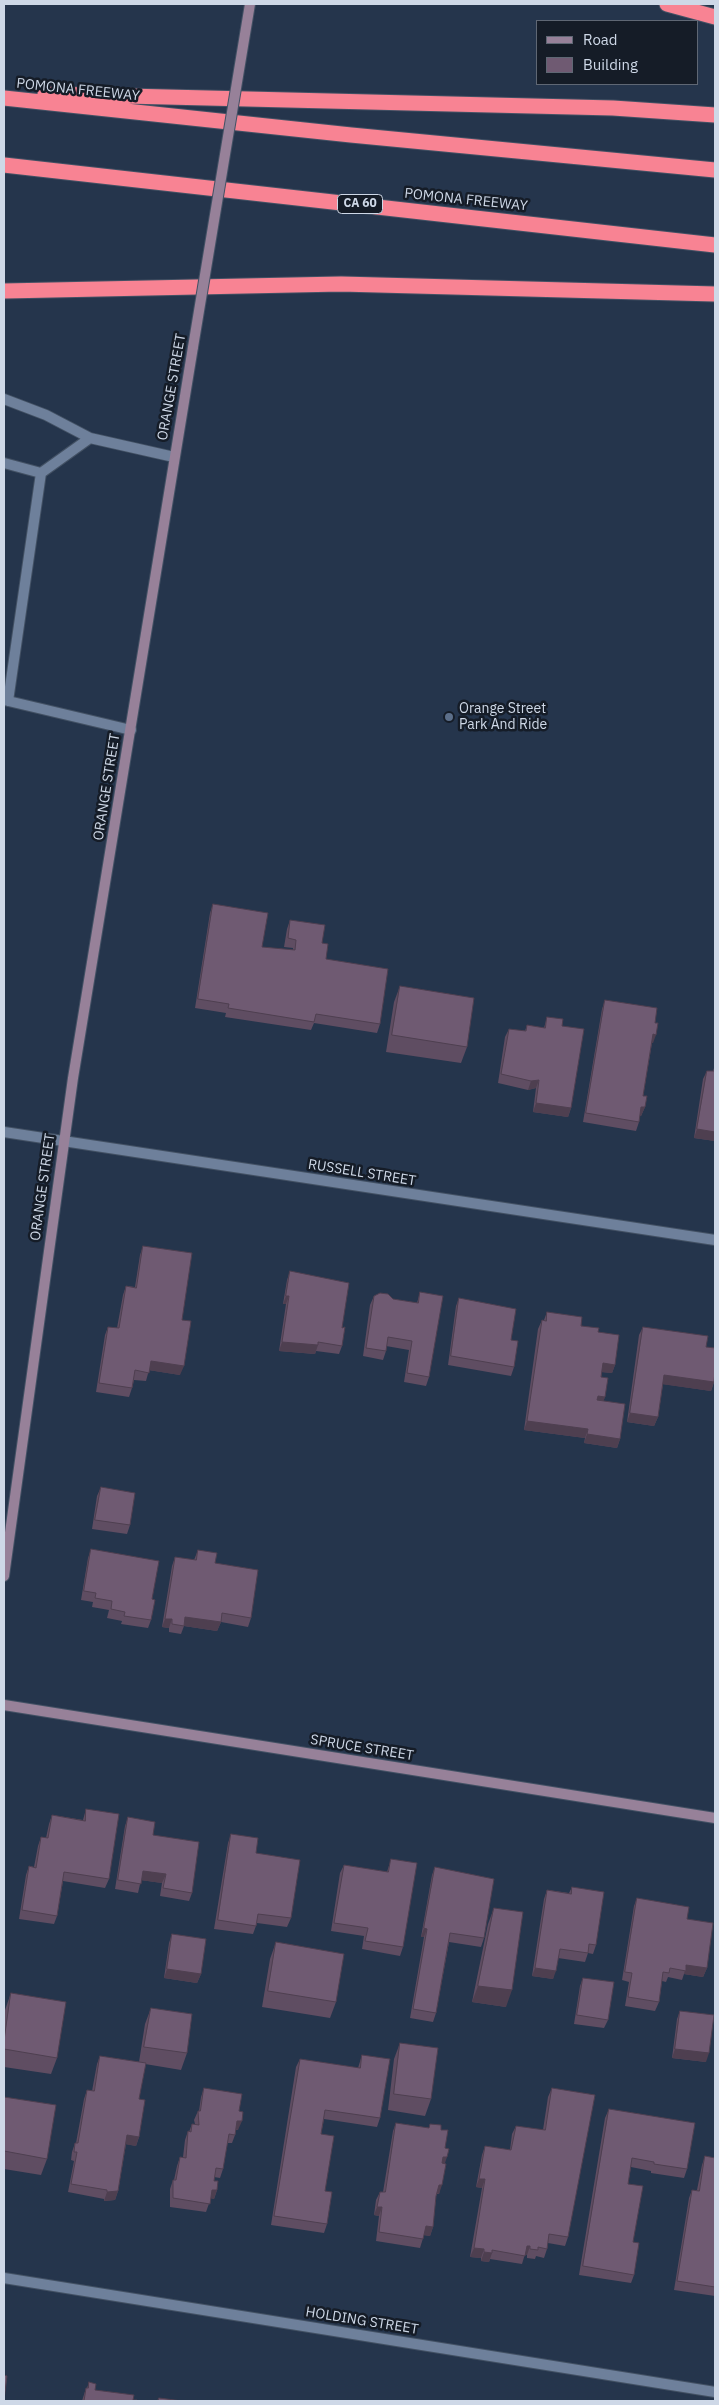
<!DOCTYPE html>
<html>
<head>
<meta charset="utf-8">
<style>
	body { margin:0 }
	#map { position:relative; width:719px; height:2405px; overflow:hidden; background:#25354c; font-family:"IBM Plex Sans",sans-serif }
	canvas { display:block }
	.frame { position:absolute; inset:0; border:5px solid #ced8e7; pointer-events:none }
	.legend { position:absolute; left:536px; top:20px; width:162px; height:65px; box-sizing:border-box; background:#151c27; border:1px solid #5f6774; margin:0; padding:6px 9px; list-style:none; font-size:15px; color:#ced8e7 }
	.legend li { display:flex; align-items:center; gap:10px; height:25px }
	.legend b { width:25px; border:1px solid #5f6774 }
</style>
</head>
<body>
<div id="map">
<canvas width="719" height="2405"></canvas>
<div class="frame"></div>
<ul class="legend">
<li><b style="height:6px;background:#978199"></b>Road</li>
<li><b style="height:14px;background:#6f5a72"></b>Building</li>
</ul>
</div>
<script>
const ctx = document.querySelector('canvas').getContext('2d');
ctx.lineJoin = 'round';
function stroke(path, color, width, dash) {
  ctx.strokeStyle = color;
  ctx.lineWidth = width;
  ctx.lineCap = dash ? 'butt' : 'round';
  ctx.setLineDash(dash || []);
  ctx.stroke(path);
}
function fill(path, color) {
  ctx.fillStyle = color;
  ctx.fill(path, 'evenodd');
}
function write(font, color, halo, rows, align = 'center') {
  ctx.font = font + ' "IBM Plex Sans",sans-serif';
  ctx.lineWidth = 5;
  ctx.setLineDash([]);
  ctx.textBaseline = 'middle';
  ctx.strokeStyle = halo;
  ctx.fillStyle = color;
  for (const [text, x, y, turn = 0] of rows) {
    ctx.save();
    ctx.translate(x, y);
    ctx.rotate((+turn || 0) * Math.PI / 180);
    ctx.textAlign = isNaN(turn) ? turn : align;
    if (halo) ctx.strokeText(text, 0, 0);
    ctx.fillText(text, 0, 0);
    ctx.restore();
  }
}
const lane = new Path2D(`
	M4,399L46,415L90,438L174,457
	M4,463L41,473
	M4,700L131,730
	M8,701L41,473L90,438`);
const street = new Path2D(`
	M4,1132L715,1240
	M4,2278L715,2392`);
const secondary = new Path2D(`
	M4,1576L73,1078L193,347
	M4,1705L715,1818`);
const highway = new Path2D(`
	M667,4L715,17
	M45,94L613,108L715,115
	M4,98L351,135L715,170
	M4,165L715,245
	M4,291L341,284L715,294`);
const secondaryBridge = new Path2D(`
	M193,347L250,4`);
const wall = new Path2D(`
	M213,904L262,947L293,950V948L284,947L287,929L290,920L322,943L326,959L380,1024L377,1033L314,1023L311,1030L225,1017L226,1013L195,1008L210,913Z
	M400,986L467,1047L461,1063L386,1052L394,1002Z
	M605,1000L655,1023L653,1043H652L643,1096L645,1107L641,1116H640L639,1122L636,1131L583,1122L602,1009Z
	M547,1017L562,1026L571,1108L568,1117L533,1112L536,1088L528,1090L498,1083L505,1037L509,1029L525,1031L527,1025L544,1028Z
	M715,1065V1141L694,1138L703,1079L707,1071H713Z
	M143,1246L182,1320L180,1375L149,1370L146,1381L134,1380L132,1388L129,1397L96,1392L105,1335L108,1327L117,1328L123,1295L126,1286L135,1287L140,1255Z
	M290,1271L342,1328V1346L339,1354L316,1351L315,1354L279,1351L286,1304H283L287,1280Z
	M420,1292L429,1377L426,1386L404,1382L409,1350L386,1346V1351L383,1360L363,1356L370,1305L374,1296L417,1303Z
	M459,1298L511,1340L514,1367L511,1376L448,1365L456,1306Z
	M547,1312L598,1332L615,1365L612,1373L602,1372L601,1377L605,1397L603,1401L620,1439L617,1448L584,1443L585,1438L524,1430L538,1329L542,1320H544Z
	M643,1327L706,1347L714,1382L711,1391L663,1384L658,1417L654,1426L627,1422L639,1335Z
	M101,1487L130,1525L127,1534L92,1529L97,1496Z
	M91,1549L152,1599L151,1620L148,1628L121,1624L122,1621L107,1618L109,1610L92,1607L93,1602L81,1600L88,1558Z
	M198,1550L215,1563L251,1618L248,1627L221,1622L217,1631L184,1626L181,1634L169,1632V1628L162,1627L172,1566L175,1557L194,1560Z
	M86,1809L109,1879L105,1888L63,1881L57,1916L54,1924L19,1919L26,1875L29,1866L34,1867L38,1846L41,1837L46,1838L49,1824L52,1815L83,1820Z
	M128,1817L153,1835L192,1893L189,1901L160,1896L162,1883L141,1880L138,1893L115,1889L125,1826Z
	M231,1834L256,1853L291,1918L287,1927L257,1923L253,1934L214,1929L228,1843Z
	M391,1859L403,1947L400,1956L362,1949L364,1936L331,1931L340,1873L344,1865L387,1872Z
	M435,1867L484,1938L481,1947L449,1942L436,2013L433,2022L410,2018L424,1937H421L432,1875Z
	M572,1887L596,1945L593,1954L588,1953L585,1962L558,1958L553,1979L532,1976L544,1899L547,1890L569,1893Z
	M637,1898L687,1919L707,1968L703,1977L684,1974L682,1980L668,1977L666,1982L662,1981L659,2002L655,2011L625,2006L629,1982L622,1980L634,1906Z
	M494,1908L506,2007L472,2002L488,1924Z
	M172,1934L201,1974L197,1983L164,1978L169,1943Z
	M276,1942L336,2002L330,2018L262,2007L270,1959Z
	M583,1978L608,2020L604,2028L574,2024L580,1986Z
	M11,1993L57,2058L51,2074L4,2067V2020L5,2010Z
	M151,2008L187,2053L181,2070L145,2064L139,2099V2137L136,2146L126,2144L118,2191L115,2200L104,2201V2199L68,2192L74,2161L71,2160L72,2152L75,2143H76L84,2099L87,2090L92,2091L97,2064L100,2056L139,2062L145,2024Z
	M680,2011L706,2062L672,2058L677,2019Z
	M400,2043L431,2099L425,2116L388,2110L394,2059Z
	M362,2055L380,2118L377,2127L324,2119L321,2134L327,2224L324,2233L271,2225L296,2067L300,2059L358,2068Z
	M204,2088L239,2111L238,2130H236L235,2135L232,2143H227L223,2169L220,2178L214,2177V2181L217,2190L214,2199L211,2198L206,2212L170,2207V2189L173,2180H174L177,2166L180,2157H183L185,2140L188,2131L189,2132L192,2124H195L194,2120L198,2111H199L201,2097Z
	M552,2088L568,2237L565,2246L548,2243L547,2249L544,2258L536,2256L535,2259L527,2258V2255L525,2254L522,2264L490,2259L489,2262L481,2261V2258L470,2257L482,2188L476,2187L482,2155L485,2146L510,2150L512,2134L516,2126L543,2130L548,2097Z
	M4,2097L47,2159L41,2175L4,2169Z
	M609,2109L687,2169L684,2178L651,2173V2171L631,2167L628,2184L633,2242L634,2275L631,2283L579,2275L605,2118Z
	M396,2123L429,2128L430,2124L441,2130L445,2148V2164L439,2194H437L436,2196L433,2227L430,2236L424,2235L420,2248L376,2241L379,2216L374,2215L376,2200L380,2192H383L393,2131Z
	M705,2156L715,2158V2296L674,2290L689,2198L692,2190H697L702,2165Z
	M89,2382L95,2390L137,2401H82L86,2388H87Z`);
const shadedWall = new Path2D(`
	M653,1034L656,1035L653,1043H650Z
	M539,1080L536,1088L528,1090L531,1081Z
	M536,1103L571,1108L568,1117L533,1112Z
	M641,1107H645L641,1116H638Z
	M697,1129L715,1132V1141L694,1138Z
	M286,1296H289L286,1304H283Z
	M282,1342L318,1345L315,1354L279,1351Z
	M151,1361L184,1366L180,1375L148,1370Z
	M603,1363L615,1365L612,1373L600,1372Z
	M664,1375L714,1382L711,1391L661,1384Z
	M598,1396L605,1397L602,1405H595Z
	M630,1413L658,1417L654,1426L627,1422Z
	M527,1421L588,1429L585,1438L524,1430Z
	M587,1434L620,1439L617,1448L584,1443Z
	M185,1617L221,1622L217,1631L184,1626Z
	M165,1619H172L169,1628L162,1627Z
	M143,1871L166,1874L162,1883L140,1880Z
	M424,1928L427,1929L424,1937H421Z
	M686,1965L707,1968L703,1977L684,1974Z
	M535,1968L556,1971L553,1979L532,1976Z
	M167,1969L201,1974L197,1983L164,1978Z
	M478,1986L512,1990L506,2007L472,2002Z
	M675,2049L709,2053L706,2062L672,2058Z
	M237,2121H242L238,2130L234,2129Z
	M127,2135L139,2137L136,2146L124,2144Z
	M443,2157H447L444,2166L440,2165Z
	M479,2179H485L482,2188L476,2187Z
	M439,2185H442L439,2194L436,2193Z
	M212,2190H217L214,2199L209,2198Z
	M118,2191L115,2200L104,2201L107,2192Z
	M377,2207H382L379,2216L374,2215Z
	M426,2226L433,2227L430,2236L423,2235Z
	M527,2246H530L527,2255L524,2254Z
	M474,2248L484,2249L481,2258L470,2257Z
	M484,2252L492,2253L489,2262L481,2261Z`);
const building = new Path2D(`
	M213,904L268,913L262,947L295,950L296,940L288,938L290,920L325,925L322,943L328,944L326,959L388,969L380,1024L316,1014L314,1022L228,1008L229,1004L198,999Z
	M400,986L474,998L467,1047L392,1035Z
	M605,1000L657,1008L655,1023H658L656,1035L653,1034L643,1096H647L645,1107H641L639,1122L586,1113Z
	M547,1017L563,1019L562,1026L584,1029L571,1108L536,1103L539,1080L531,1081L501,1074L509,1029L526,1031L527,1025L545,1028Z
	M707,1071H715V1132L697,1129Z
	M143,1246L192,1253L182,1320L191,1321L184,1366L151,1361L149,1373L135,1370L132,1388L99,1383L108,1327L119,1328L126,1286L136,1288Z
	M290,1271L349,1283L342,1328L345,1327L342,1346L318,1342V1345L282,1342L289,1296H286Z
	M420,1292L443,1296L429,1377L407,1373L412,1341L388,1337L386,1351L366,1348L374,1296L380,1293L388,1294L393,1299L418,1303Z
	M459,1298L516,1309L511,1340L518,1341L514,1367L451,1356Z
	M547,1312L582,1317L581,1326L599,1328L598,1332L619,1335L615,1365L603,1363L601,1377L608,1378L605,1397L598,1396L597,1400L625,1404L620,1439L587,1434L588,1429L527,1421L542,1320L546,1321Z
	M643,1327L708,1336L706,1347L715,1348V1371L714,1382L664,1375L658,1417L630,1413Z
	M101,1487L135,1493L130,1525L95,1520Z
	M91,1549L159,1561L152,1599L155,1600L151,1620L124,1616L125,1612L111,1609L112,1601L95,1598L96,1593L84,1591Z
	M198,1550L217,1553L215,1563L258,1570L251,1618L222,1613L221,1622L185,1617L184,1626L172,1624V1619H165L175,1557L196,1560Z
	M86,1809L119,1814L109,1879L64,1872L57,1916L22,1910L29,1866L36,1868L41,1837L48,1838L52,1815L85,1821Z
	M128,1817L155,1822L153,1835L199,1842L192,1893L163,1888L166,1874L143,1871L141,1884L118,1880Z
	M231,1834L258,1838L256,1853L300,1860L291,1918L258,1914L256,1926L218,1920Z
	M391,1859L417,1863L403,1947L365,1941L368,1928L334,1923L344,1865L388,1872Z
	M435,1867L494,1879L484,1938L450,1933L436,2013L413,2009L427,1929L424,1928Z
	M572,1887L604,1892L596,1945L589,1944L588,1953L560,1949L556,1971L535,1968L547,1890L571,1894Z
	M637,1898L689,1907L687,1919L713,1923L707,1968L686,1965V1971L670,1968L669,1973L663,1972L659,2002L628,1997L632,1973L625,1972Z
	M494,1908L523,1912L512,1990L478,1986Z
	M172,1934L206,1939L201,1974L167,1969Z
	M276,1942L344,1954L336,2002L268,1991Z
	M583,1978L614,1982L608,2020L577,2015Z
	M11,1993L66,2002L57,2058L4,2049V2041Z
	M151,2008L192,2014L187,2053L144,2047Z
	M680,2011L714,2015L709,2053L675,2049Z
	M400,2043L438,2048L431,2099L394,2094Z
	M362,2055L390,2059L380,2118L325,2110L321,2134L334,2136L325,2191L332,2192L327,2224L274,2216L300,2059L360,2068Z
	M100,2056L146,2063L139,2099L145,2100L139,2137L127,2135L118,2191L107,2192V2190L71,2184L77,2152H74L75,2143H78L87,2090L94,2091Z
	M204,2088L242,2094L239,2111L243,2112L242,2121H237L235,2135L229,2134L223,2169L216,2168L214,2181H218L217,2190H212L210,2204L173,2198V2180H176L180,2157L186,2158L188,2131L191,2132L192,2124L199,2125L198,2111H200Z
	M552,2088L595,2095L568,2237L549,2234L547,2249L538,2247V2250L530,2249V2246H527L525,2256L492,2250V2253L484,2252V2249L474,2248L485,2179H479L485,2146L511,2150L516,2126L545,2130Z
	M4,2097L56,2105L47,2159L4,2151Z
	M609,2109L695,2123L687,2169L654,2164V2162L632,2158L628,2184L643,2186L633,2242L639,2243L634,2275L583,2266Z
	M396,2123L429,2128L430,2124L441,2125V2130H448L445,2148L449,2149L447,2157H443L442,2163L446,2164L442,2185H439L436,2196L433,2227L426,2226L423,2239L379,2232L382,2207H377L380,2192H385Z
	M705,2156L715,2158V2287L677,2281L692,2190L699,2191Z
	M4,2375L7,2376L4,2400Z
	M89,2382L96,2384L95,2390L134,2395L133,2400H137V2401H84L86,2388H88Z
	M159,2398L182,2401H158Z`);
const markers = [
	[449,717,5,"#5c6f8a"]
];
const shields = [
	[360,204,45]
];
const shieldNames = [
	["CA 60",360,204]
];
const streetNames = [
	["POMONA FREEWAY",78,90,6],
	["POMONA FREEWAY",466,200,6],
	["ORANGE STREET",172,387,-80],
	["ORANGE STREET",107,787,-81],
	["RUSSELL STREET",362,1173,9],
	["ORANGE STREET",43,1187,-82],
	["SPRUCE STREET",362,1748,9],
	["HOLDING STREET",362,2321,9]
];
const poiNames = [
	["Orange Street",459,709],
	["Park And Ride",459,725]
];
stroke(lane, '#435164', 12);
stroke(street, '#435164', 12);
stroke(secondary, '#435164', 12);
stroke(highway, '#435164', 17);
stroke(lane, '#6e809b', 10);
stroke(street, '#6e809b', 10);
stroke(secondary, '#978199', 10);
stroke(highway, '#f88393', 15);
stroke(secondaryBridge, '#435164', 12, []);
stroke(secondaryBridge, '#978199', 10);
fill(wall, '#5f4d62');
fill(shadedWall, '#4e3f50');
fill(building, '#6f5a72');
stroke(building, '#4e3f50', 1);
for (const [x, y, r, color] of markers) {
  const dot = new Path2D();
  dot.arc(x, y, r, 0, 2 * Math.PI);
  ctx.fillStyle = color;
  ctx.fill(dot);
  stroke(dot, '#151c27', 2);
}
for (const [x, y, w] of shields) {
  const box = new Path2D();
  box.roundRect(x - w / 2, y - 9.5, w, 19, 4);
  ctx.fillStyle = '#151c27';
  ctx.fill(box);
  stroke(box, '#ced8e7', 1);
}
write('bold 12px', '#ced8e7', null, shieldNames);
write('14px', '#ced8e7', '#151c27', streetNames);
write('14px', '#ced8e7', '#151c27', poiNames, 'left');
</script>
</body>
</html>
